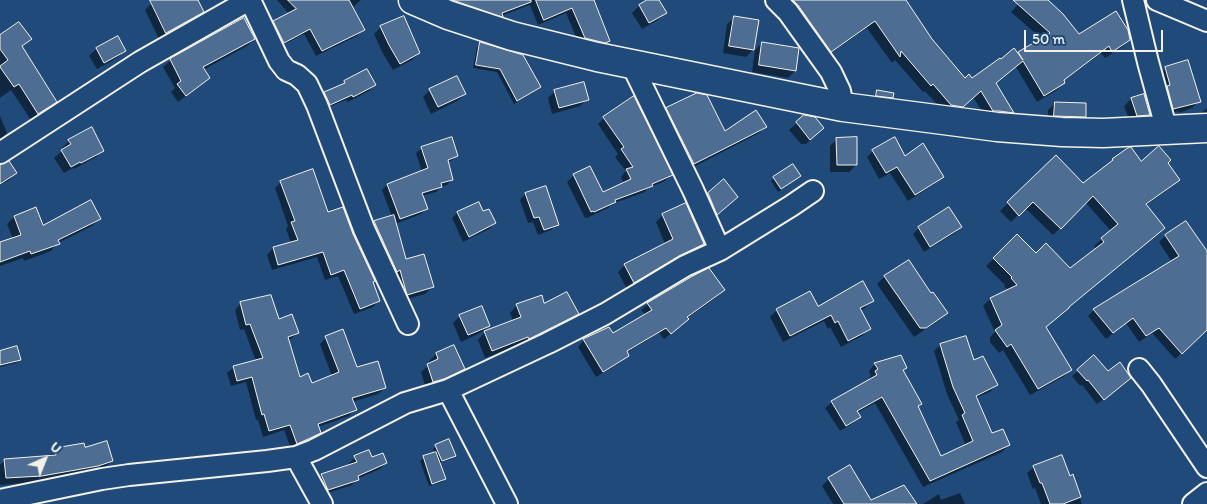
<!DOCTYPE html>
<html>
<head>
<meta charset="utf-8">
<style>
	body { margin:0 }
	#map { position:relative; width:1207px; height:504px; overflow:hidden; background:#1f4a7a; font-family:Itim,sans-serif }
	canvas { display:block }
	.north { position:absolute; left:20px; top:434px; width:50px; height:50px; -webkit-text-stroke:4px #1f4a7a; paint-order:stroke; rotate:44deg; font-size:14px; font-weight:700; line-height:20px; text-align:center; color:#f4f1e8 }
	.north::after { content:''; display:block; margin:auto; width:18px; height:22px; background:#f4f1e8; clip-path:polygon(50% 0,100% 100%,50% 72%,0 100%) }
	.scale { position:absolute; left:1024px; top:30px; width:139px; height:22px; box-sizing:border-box; border:2px solid #f4f1e8; border-top:0; padding-left:6px; font-size:15px; line-height:18px; white-space:nowrap; color:#f4f1e8; -webkit-text-stroke:4px #1f4a7a; paint-order:stroke }
</style>
</head>
<body>
<div id="map">
<canvas width="1207" height="504"></canvas>
<div class="north">U</div>
<div class="scale">50 m</div>
</div>
<script>
const ctx = document.querySelector('canvas').getContext('2d');
ctx.lineJoin = 'round';
function fill(path, color) {
  ctx.fillStyle = color;
  ctx.fill(path, 'evenodd');
}
function stroke(path, color, width, dash) {
  ctx.strokeStyle = color;
  ctx.lineWidth = width;
  ctx.lineCap = dash ? 'butt' : 'round';
  ctx.setLineDash(dash || []);
  ctx.stroke(path);
}
const shadow = new Path2D(`
	M159,0H197L202,12L195,19L159,39L145,10L152,3Z
	M277,0H361L352,8L363,29L357,36L316,56L304,34L277,48L268,29L274,22L289,14Z
	M433,0H592L609,40L603,46L579,44L566,13L538,25L530,5L501,16L496,22Z
	M650,0H658L665,13L658,20L642,29L632,13L639,6Z
	M784,0H908L906,2L931,40L965,80H972L1042,39L1011,12L1022,0H1046L1078,36L1129,40L1122,47L1105,58L1101,53L1063,81L1064,83L1057,90L1037,102L1016,67L995,84L1012,112L1005,119L986,118L973,97L954,114L944,112L925,91L923,92L895,60L892,63L867,28L823,58Z
	M735,17L753,50L746,57L723,53L727,24Z
	M381,27L419,53L412,60L393,70L382,52L374,34Z
	M0,37L30,39L21,47L56,101L49,108L31,120L11,90L0,98Z
	M254,39L247,46L203,70L209,77L201,85L178,102L171,92L175,88L163,67L171,60Z
	M481,43L540,87L536,90L514,104L497,72L473,68L477,47Z
	M762,43L795,71L788,78L752,72L755,50Z
	M96,49L125,51L117,58L97,69L89,56Z
	M1187,62L1199,101L1192,108L1179,113V111L1166,115L1158,76L1165,69Z
	M345,82L375,85L369,91L348,102L346,100L324,109L319,99L325,93L341,86Z
	M430,90L465,94L457,101L431,114L423,97Z
	M555,91L587,99L580,106L552,114L548,98Z
	M877,92L892,97L888,100L873,98L874,95Z
	M1144,95L1149,115L1142,122H1130L1124,106L1131,99Z
	M1055,103L1085,116L1078,124L1048,122V110Z
	M1207,108V121L1195,119L1202,112Z
	M667,109L724,133L766,126L759,133L686,171L660,116Z
	M0,116L7,133L0,140Z
	M805,116L823,128L806,144H801L789,130Z
	M604,118L671,175L665,181L647,189L645,192L612,204L608,208L587,218V217L585,218L567,182L574,175L589,168L603,194L624,184L621,177L626,171L615,157L618,154L598,124Z
	M837,139L856,165L849,172H830V146Z
	M69,141L103,150L96,157L74,169L73,168L64,173L54,158L63,150L62,148Z
	M422,148L457,156L451,161L447,163L452,180L447,185L441,187L436,192L422,196L426,209L421,214L395,224L405,260L432,287L425,294L400,301L367,229L374,222L392,217L382,190L387,185L422,172L416,153Z
	M1130,149L1140,163H1166L1178,180L1171,187L1145,206L1068,307L1045,328L1071,370L1063,377L1030,395L1003,350L999,353L990,342V337L995,332L983,306L990,299L1008,290L1004,286L1005,285L986,266L1017,236L1035,255L1070,270L1097,249L1094,246L1111,231L1085,202L1053,235L1025,208L1011,222L1000,211L1056,157L1083,185L1113,160Z
	M873,151L905,158L942,176L936,183L908,201L890,173L879,179L867,157Z
	M0,166L15,173L9,180L0,185Z
	M800,176L778,192L771,181L774,178Z
	M724,181L730,203L710,220L701,202Z
	M281,182L327,213L352,234L379,300L373,307L354,314L338,276L325,280L317,257L272,270L267,255L273,248L291,243L286,229L288,226L275,188Z
	M545,188L557,224L551,230L538,235L533,222L528,223L520,200L525,194Z
	M949,209L961,227L955,233L924,252L913,234L919,228Z
	M457,213H483L495,223L489,229L463,242L452,218Z
	M663,215L703,244L696,251L670,263L627,289L618,272L625,265L665,244L656,222Z
	M14,217L42,226L99,219L92,226L58,243L51,251L24,261L23,258L0,266V244L13,239L7,224Z
	M1186,222L1207,254V329L1175,359L1152,333L1139,342L1126,323L1106,339L1088,316L1094,310L1172,262L1159,242L1165,236Z
	M908,262L931,295L946,313L939,320L914,337L877,284L884,277Z
	M724,290L717,297L687,318L688,319L681,326L664,339L659,333L626,353L628,355L621,362L596,377L578,347L584,340L612,335L646,315L641,310L648,304Z
	M872,301L865,308L860,311L869,328L862,336L841,347L830,327L828,329L824,321L783,342L770,317L777,310L817,308Z
	M241,303L278,321L297,333L291,339L288,340L299,378L311,384L332,376L320,344L326,338L357,368L385,388L378,394L352,402L355,409L349,416L318,427L320,433L313,439L291,449L284,430L263,437L258,420H256L246,382L231,386L227,373L234,367L256,361L244,329L240,330L235,310Z
	M517,305H544L578,314L571,321L522,345L521,344L485,358L478,340L485,332L513,321L510,313Z
	M460,316L489,325L482,332L461,342L453,323Z
	M940,345L973,362L996,385L990,392L975,398L992,435L1009,445L1002,452L923,487L875,403L857,413L859,416L853,423L840,431L825,408L832,402L870,380L869,378L871,376L869,371L875,364L906,368L903,371L917,407L941,457L966,446L956,422L959,420L947,394L934,351Z
	M454,347L463,369L456,376L426,389L421,372L430,364L429,361L436,354Z
	M0,352L19,360L16,363L0,367Z
	M1078,371L1108,373L1130,378L1124,384L1097,404L1082,385L1080,386L1072,376Z
	M436,446L454,456L451,459L439,463L445,478L442,482L429,486L420,461L423,458L435,454L433,449Z
	M56,449H84L112,461L104,468L89,472L34,482L0,485V465L5,460L48,456Z
	M355,458L371,459L386,463L380,469L357,479L352,485L322,495L316,480L322,475L350,465L349,463Z
	M1034,467L1069,477L1072,476L1082,504H1041L1035,488L1033,489L1027,473Z
	M829,479L870,502L915,504H833L822,486Z
	M960,493L965,504H923L939,494L941,500Z`);
const building = new Path2D(`
	M150,0H198L204,12L166,33Z
	M288,0H349L365,30L322,51L310,29L284,43L273,21L296,9Z
	M453,0H531V2L502,13L503,17Z
	M536,0H594L610,41L605,43L585,38L572,8L544,20Z
	M647,0H659L667,13L649,23L639,5Z
	M793,0H906L932,39L965,78L969,74L972,78L1000,58L1001,59L1014,48L1023,60L1018,52L1050,33L1013,0H1048L1063,14L1079,34L1116,11L1128,30L1130,40L1112,52L1109,46L1064,80L1065,83L1044,96L1023,61L996,83L1014,113L999,111H993L981,91L963,107L951,105L933,84L931,86L901,51L900,57L875,21L831,52L798,5Z
	M404,16L420,53L400,64L389,45L380,26Z
	M734,16L759,20L754,50L729,46Z
	M244,18L255,39L203,67L210,78L186,96L177,84L181,81L170,59Z
	M19,22L32,39L22,46L57,102L38,114L19,84L14,87L0,67V66L8,60L0,49V35Z
	M118,36L126,51L104,63L96,48Z
	M480,42L523,55L541,87L517,101L500,69L476,65Z
	M762,42L799,48L796,71L759,65Z
	M1188,60L1201,102L1173,109L1167,86L1170,85L1165,67Z
	M367,69L376,85L353,97L352,95L330,105L324,92L345,83L344,81Z
	M457,76L466,94L438,107L429,89Z
	M584,82L589,100L559,108L554,90Z
	M877,90L894,93L893,98L876,96Z
	M697,93L707,95L725,131L756,110L767,127L694,164L666,108Z
	M1144,94L1150,115L1137,116L1131,98Z
	M634,96L673,175L652,184L653,186L615,200L616,202L594,212L593,211L591,212L573,174L590,166L603,192L631,179L626,169L633,167L621,149L624,147L603,117Z
	M1055,102L1086,103V117L1054,116Z
	M804,115L815,117L824,128L810,140L796,122Z
	M92,127L104,151L81,163L80,162L71,167L61,150L71,144L68,140Z
	M452,137L458,156L448,160L453,180L441,183L442,187L422,193L428,209L400,219L387,184L428,168L421,147Z
	M857,137V165H837L836,138Z
	M895,137L905,156L923,143L944,177L915,195L897,167L886,173L872,150Z
	M1159,146L1171,160L1168,163L1180,180L1146,204L1165,228L1069,307V308L1046,327L1072,370L1038,389L1011,344L1007,347L995,330L1002,325L990,298L1017,285L1011,278L1012,277L993,258L1017,234L1036,253L1046,243L1070,268L1104,242L1101,238L1118,224L1093,196L1061,229L1033,202L1019,216L1007,202L1056,155L1083,183L1113,160L1112,159L1129,147H1131L1141,161Z
	M9,161L17,173L0,184V165Z
	M793,164L801,176L781,189L773,177Z
	M313,169L328,212L343,207L353,234L375,281L373,282L380,301L360,309L344,270L331,275L323,252L278,265L273,247L298,240L291,222L295,221L280,181Z
	M724,179L738,197L717,215L708,193Z
	M546,186L559,225L544,230L539,217L534,218L525,193Z
	M91,200L101,219L58,240L60,244L31,254L30,251L0,262V242L21,235L14,216L36,207L43,225Z
	M479,202L483,211L489,209L496,223L469,237L457,212Z
	M686,203L704,244L679,256L634,283L624,264L673,239L662,214Z
	M949,207L962,227L930,247L918,227Z
	M394,215L406,259L424,254L434,287L407,295L400,270L397,272L374,221Z
	M1186,221L1207,251V330L1182,354L1159,328L1146,336L1133,318L1113,333L1093,309L1179,256L1165,235Z
	M909,260L931,293L933,292L948,313L926,328H920L884,276Z
	M709,268L725,290L687,317L689,319L671,334L666,328L627,351L629,356L603,372L583,339L609,327L613,333L652,310L647,303L691,277Z
	M863,281L874,301L860,308L871,329L848,341L838,321L835,323L831,315L790,336L776,309L810,291L818,306Z
	M567,292L579,314L529,339L528,337L492,351L484,331L521,317L516,304L542,295L544,303Z
	M271,295L279,319L292,314L299,333L288,337L300,377L308,373L312,383L339,372L325,336L343,329L357,367L378,361L386,388L352,398L357,410L318,424L321,433L297,444L290,425L269,431L264,414L262,415L252,377L237,381L233,366L263,358L250,324L246,325L240,302Z
	M482,306L490,326L468,335L459,315Z
	M966,336L974,360L983,356L998,385L976,396L992,433L1003,429L1010,445L930,481L882,397L857,411L861,417L846,426L831,401L877,375L875,371L878,369L874,363L901,355L907,368L903,370L922,404L918,406L941,456L973,441L962,415L965,413L953,387L940,344Z
	M454,345L465,369L444,379L433,382L427,364L438,359L436,353Z
	M17,346L21,360L0,365V351Z
	M1094,355L1108,371L1120,362L1131,378L1104,400L1088,380L1087,381L1077,370Z
	M449,439L456,456L442,461L435,445Z
	M107,441L113,461L98,466L42,476L6,478L4,459L56,455L55,448L84,443L85,447Z
	M369,450L372,457L383,453L387,463L358,476L359,480L328,490L321,474L357,462L354,456Z
	M436,452L446,479L432,484L423,456Z
	M1062,455L1070,476L1073,474L1081,497L1063,504H1050L1042,483H1040L1033,466Z
	M850,465L871,500L904,485L917,504H844L828,478Z`);
const street = new Path2D(`
	M250,0L279,61L286,70L297,75L307,84L317,105L364,229L408,324
	M776,0L788,12L831,72L840,91L843,107
	M1133,0L1148,62L1167,131
	M1157,0L1207,21
	M632,65L693,190L720,250
	M0,153L140,62L249,0
	M1139,369L1151,384L1207,467
	M448,390L507,504
	M296,457L322,504
	M0,500L102,479L129,475L267,461L296,457L314,450L405,403L448,390L548,343L605,314L685,266L720,250L791,206L813,191
	M1193,504L1207,493`);
const secondary = new Path2D(`
	M413,0L448,15L512,36L597,57L843,107L997,127L1062,132L1103,133L1207,128`);
fill(shadow, '#0007');
fill(building, '#4d6e92');
stroke(building, '#f4f1e8', 1);
stroke(street, '#f4f1e8', 24);
stroke(secondary, '#f4f1e8', 31);
stroke(street, '#1f4a7a', 20);
stroke(secondary, '#1f4a7a', 28);
</script>
</body>
</html>
